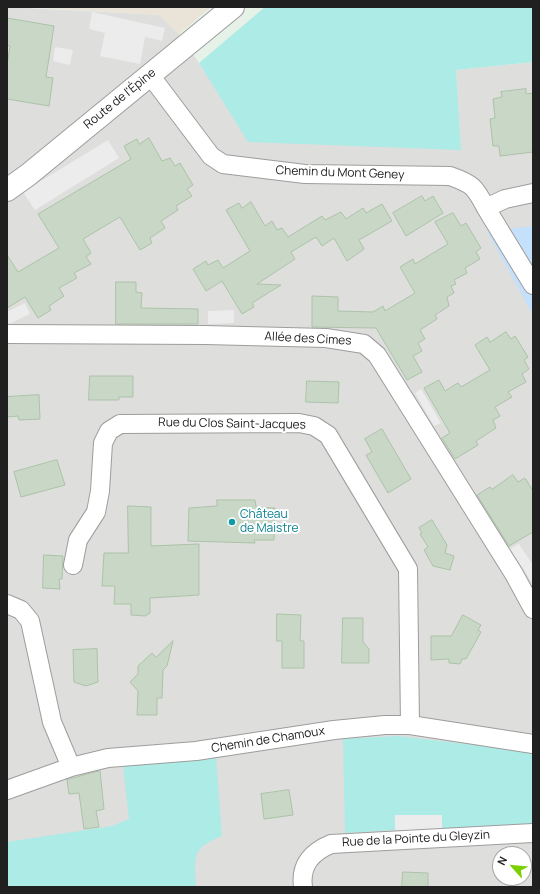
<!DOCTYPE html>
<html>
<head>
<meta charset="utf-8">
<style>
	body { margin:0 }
	#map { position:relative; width:540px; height:894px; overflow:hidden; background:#e6f1e7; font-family:Manrope,sans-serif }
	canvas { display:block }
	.frame { position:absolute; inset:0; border:8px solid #202020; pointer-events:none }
	.north { position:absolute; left:492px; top:846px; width:40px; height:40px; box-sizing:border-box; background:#fff; border:1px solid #a6a6a6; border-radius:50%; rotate:297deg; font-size:11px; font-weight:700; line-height:16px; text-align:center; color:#202020 }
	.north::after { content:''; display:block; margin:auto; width:14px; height:18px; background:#7bd000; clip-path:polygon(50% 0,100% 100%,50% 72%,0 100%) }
</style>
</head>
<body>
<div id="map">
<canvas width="540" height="894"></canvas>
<div class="frame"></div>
<div class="north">N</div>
</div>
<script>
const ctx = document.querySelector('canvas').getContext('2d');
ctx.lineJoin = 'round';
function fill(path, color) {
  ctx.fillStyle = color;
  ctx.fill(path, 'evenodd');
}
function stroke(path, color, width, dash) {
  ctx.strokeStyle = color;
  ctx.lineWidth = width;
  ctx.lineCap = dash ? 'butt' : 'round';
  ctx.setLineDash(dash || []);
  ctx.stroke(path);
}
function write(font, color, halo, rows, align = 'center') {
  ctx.font = font + ' Manrope,sans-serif';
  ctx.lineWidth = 4;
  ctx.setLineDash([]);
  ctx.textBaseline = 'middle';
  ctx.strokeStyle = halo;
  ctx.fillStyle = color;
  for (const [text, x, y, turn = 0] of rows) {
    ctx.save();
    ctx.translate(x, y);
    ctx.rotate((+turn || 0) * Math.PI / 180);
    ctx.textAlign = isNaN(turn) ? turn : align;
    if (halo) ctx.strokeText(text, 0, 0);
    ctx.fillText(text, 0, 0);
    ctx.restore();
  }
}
const residential = new Path2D(`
	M7,7L159,15L179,34L214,85L461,150L456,70L533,62V887H7ZM500,854H524V878H500Z`);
const industrial = new Path2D(`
	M23,7H211L179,34L159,15Z`);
const grass = new Path2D(`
	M265,7H533V62L456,70L461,150L248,142L199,63Z
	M398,736L533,752V823L442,830V815H395V830L345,833L343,739Z
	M216,758L222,836C190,849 195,856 196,887H7V842L112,826L129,819L123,765Z`);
const park = new Path2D(`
	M533,226V315L487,231Z`);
const parking = new Path2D(`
	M92,12L165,28L162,41L145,37L140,64L100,56L105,33L89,29Z
	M55,47L73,50L70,65L53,61Z
	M108,140L119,158L35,210L23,192Z
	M25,303L30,314L9,324L7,320V312Z
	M234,310V323L208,324V311Z
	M421,389L441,423L434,426L415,393Z
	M519,544L533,565V584L510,549Z
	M395,815H442V830H395Z`);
const building = new Path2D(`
	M7,18L54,26L46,77L53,78L49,106L7,99V65L10,46L7,45Z
	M526,89V94L533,93V152L500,156L499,146H493L490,119L495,118L493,99L502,97L501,92Z
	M149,138L162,161L170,158L175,166L180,163L193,185L187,189L192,196L176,206L178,210L161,221L165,228L150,238L152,243L140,250L120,217L83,239L91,253L86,257L91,264L74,273L77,278L59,288L64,296L49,306L51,310L38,318L25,297L7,308V255L18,272L59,248L38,214L131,159L124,146L137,139L139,144Z
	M422,196L425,201L433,196L443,213L406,236L393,213Z
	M251,202L265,226L272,221L277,230L282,228L288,237L322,216L325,220L341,212L346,219L363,208L366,213L382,204L392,221L359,240L364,249L347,261L334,238L322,246L316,237L291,252L295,259L257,284L281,285L252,303L254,307L242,314L222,281L206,291L193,269L206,261L208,265L218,260L223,268L250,251L226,210L239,203L242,208Z
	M453,213L461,226L466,223L481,248L476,252L480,259L465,268L467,273L454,280L456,284L451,286L454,293L447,297L449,306L435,315L437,319L420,330L425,339L418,343L422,351L413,356L422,372L407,380L376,328L312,327V296L338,297V311L373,312L383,306L385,311L415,293L400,267L413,259L415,264L448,244L435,222Z
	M116,282H136V292L142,293L141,308L198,309V324H116Z
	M506,332L511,339L515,336L528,357L524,360L529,369L522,374L526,382L508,392L512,397L495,407L500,416L493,420L496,428L476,441L478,445L455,459L442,438L450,433L424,388L439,380L445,391L458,383L461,387L490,370L475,345L487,337L490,342Z
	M90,376H133V397H119V400H89Z
	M307,381L339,382L338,403L306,402Z
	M39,395L40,419L19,420L18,416L7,417V397Z
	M382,429L411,479L388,493L366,455L372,452L365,439Z
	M57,460L65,485L21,497L14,472Z
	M513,475L518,482L525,478L533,491V532L509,546L477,495L490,487L492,489Z
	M217,500H255L256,507L275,508L274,540H254L255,543L188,541L189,508L217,506Z
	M128,506L151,507V546L199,544V595L150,598V613L145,616L131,615V604H114L115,586H102L104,553H128Z
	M432,520L447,545L445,553L454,556L450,570L433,566L424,550L428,547L420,534L422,533L419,528Z
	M44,555L63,556L62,579H59L60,589L43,588Z
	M277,614L301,615L300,641H304V668H282V641H277Z
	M463,615L481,625L478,630L481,632L466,659H462L460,664L449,663V659L431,660V636H451Z
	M343,618H363V642L369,649V663H342Z
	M173,641L167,666L163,670L162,698H157V715H137L138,691L130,682L138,674V666L152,653L156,657Z
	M97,649L98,682L86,686L74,682L73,650Z
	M100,771L104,809L96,811L99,827L84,829L79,793L69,794L67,780Z
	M289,790L293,815L264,819L261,794Z
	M403,872L428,873V887H402Z`);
const minor = new Path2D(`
	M150,75L211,156L223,164L305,174L450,176C473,184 475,187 486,208
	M533,193L505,199L486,208L533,285
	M7,334L205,335L326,338L364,344L377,355L514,574L533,609
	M73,565L78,540L96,512L100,491L103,443L109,431L120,424L299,423L314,426L328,435L408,569L410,725
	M7,604L21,610L30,621L52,722L71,767
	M7,790L71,767L108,758L196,751L334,730L385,725H410L533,744
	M303,887C300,865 312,852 331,844L533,833`);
const tertiary = new Path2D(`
	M7,190L28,175L233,7`);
const markers = [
	[232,522,4,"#0f9aa8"]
];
const streetNames = [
	["Route de l'Épine",120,99,-39],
	["Chemin du Mont Geney",340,173,2],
	["Allée des Cimes",308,339,3],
	["Rue du Clos Saint-Jacques",232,424,1],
	["Chemin de Chamoux",268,740,-9],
	["Rue de la Pointe du Gleyzin",416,839,-3]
];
const cultureNames = [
	["Château",240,515],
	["de Maistre",240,529]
];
fill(residential, '#dededd');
fill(industrial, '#eae3d8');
fill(grass, '#acebe6');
fill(park, '#c4e0fa');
fill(parking, '#ececec');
fill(building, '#c9d8c6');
stroke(building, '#acc3a8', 1);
stroke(minor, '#9d9d9d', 20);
stroke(tertiary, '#9d9d9d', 24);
stroke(minor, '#fff', 18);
stroke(tertiary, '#fff', 22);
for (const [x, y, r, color] of markers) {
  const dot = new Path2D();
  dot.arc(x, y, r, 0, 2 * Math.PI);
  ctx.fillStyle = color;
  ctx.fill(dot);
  stroke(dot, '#fff', 1.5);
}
write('12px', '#202020', '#fff', streetNames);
write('12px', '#0d838f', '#fff', cultureNames, 'left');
</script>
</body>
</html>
